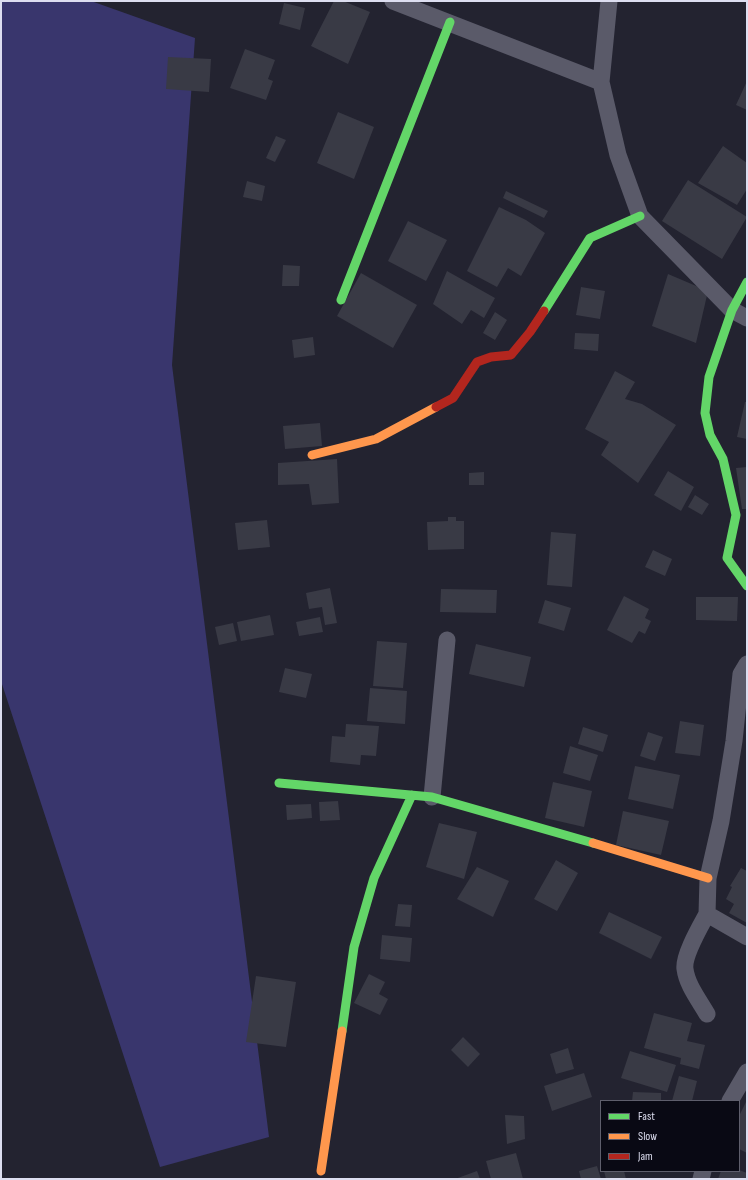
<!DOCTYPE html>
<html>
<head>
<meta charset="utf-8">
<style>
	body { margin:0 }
	#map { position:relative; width:748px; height:1180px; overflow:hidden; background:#232330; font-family:"Sofia Sans Condensed",sans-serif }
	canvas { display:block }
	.frame { position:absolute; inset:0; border:2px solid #dddef0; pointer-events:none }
	.legend { position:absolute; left:600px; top:1100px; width:140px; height:72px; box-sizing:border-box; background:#090914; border:1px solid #5e5e6c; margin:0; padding:5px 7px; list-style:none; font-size:12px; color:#dddef0 }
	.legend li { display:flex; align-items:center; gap:8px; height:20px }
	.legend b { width:20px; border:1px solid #5e5e6c }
</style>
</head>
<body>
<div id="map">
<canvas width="748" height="1180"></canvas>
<div class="frame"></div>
<ul class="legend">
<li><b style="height:5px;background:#63d668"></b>Fast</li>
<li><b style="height:5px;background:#ff974d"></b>Slow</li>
<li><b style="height:5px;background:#b3261e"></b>Jam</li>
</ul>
</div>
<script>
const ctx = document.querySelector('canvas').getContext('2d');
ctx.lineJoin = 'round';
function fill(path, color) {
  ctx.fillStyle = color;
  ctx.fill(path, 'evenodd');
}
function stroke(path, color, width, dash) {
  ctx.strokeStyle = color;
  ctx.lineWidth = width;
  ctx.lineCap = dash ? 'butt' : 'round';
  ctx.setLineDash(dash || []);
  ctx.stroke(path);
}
const green = new Path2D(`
	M1,1H91L195,38L172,365L269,1137L160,1167L1,681Z`);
const building = new Path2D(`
	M334,1H343L370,12L348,64L311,46Z
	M284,3L305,8L300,30L279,24Z
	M245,49L275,60L268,79L273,81L266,100L230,88Z
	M168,57L211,59L209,92L166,89Z
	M747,81V110L736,105Z
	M338,112L374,127L354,179L317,163Z
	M276,136L286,140L275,162L266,158Z
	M723,146L747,163V189L737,205L698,183Z
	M688,180L747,217L722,259L662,221Z
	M247,181L265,186L262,201L243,197Z
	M506,191L548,211L544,218L503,198Z
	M499,207L526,220L545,233L521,276L508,268L497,287L467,271Z
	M408,221L447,240L426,281L388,261Z
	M283,265L300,266L299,286H282Z
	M447,271L495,298L484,318L471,310L462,324L433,304Z
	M361,273L417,305L393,348L337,316Z
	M668,274L708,291L696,343L652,326Z
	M581,287L605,291L600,319L576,315Z
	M495,312L507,320L495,340L483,333Z
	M575,333L599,334L598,351L574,349Z
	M313,337L315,355L294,358L292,340Z
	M615,371L635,382L625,399L642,404L676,425L638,483L601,455L609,442L585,429Z
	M745,402H747V439L737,437Z
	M320,423L322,446L285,449L283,426Z
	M337,459L339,503L312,505L309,484L278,485V463Z
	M747,467V509H742L736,468Z
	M668,471L694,487L681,511L654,495Z
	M484,472V485H469V473Z
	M695,495L709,504L702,515L688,507Z
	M448,517H456V521H464V549L428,550L427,522L448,521Z
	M267,520L270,547L238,550L235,523Z
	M551,532L576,534L572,587L547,585Z
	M653,550L672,559L665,576L645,567Z
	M330,588L337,623L325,625L322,607L309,609L306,593Z
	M441,589L497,590L496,613L440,612Z
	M624,596L649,609L645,618L651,621L645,634L639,631L632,643L607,630Z
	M696,597H738L737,621L696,620Z
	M545,600L571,608L564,631L538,623Z
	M270,615L274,635L241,641L237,622Z
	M320,617L323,632L299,636L296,622Z
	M233,623L237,641L219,645L215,627Z
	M377,641L407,643L403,688L373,686Z
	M476,644L531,657L524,687L469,674Z
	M285,668L312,674L306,698L279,692Z
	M370,688L407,691L405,724L367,721Z
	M680,721L704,725L700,756L675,753Z
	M346,724L379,726L376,756L361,755L360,765L330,762L332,736L345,737Z
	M583,727L608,735L603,752L578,744Z
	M648,732L663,737L655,761L640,756Z
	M570,746L598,755L590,781L563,773Z
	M635,766L680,775L673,809L628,799Z
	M553,782L592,791L584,827L545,818Z
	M338,801L340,820L320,821L319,802Z
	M311,804L312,818L287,820L286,805Z
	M623,811L669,821L661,855L616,845Z
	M439,823L477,832L464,879L426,867Z
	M556,860L578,873L557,911L534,899Z
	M477,867L509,881L493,917L457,899Z
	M741,868L747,871V923L729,913L734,904L726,899L732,887L730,886Z
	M398,904L412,905L410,927L395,926Z
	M609,912L662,937L651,959L599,933Z
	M382,935L412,938L410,962L380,959Z
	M369,974L385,982L379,994L388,999L380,1015L354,1003Z
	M256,976L296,982L286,1047L246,1042Z
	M654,1013L692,1023L687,1041L705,1045L699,1069L680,1064L681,1058L644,1048Z
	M463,1037L480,1054L468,1067L451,1050Z
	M568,1048L574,1069L556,1074L550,1054Z
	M630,1051L676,1065L667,1092L621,1078Z
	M584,1073L592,1097L552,1111L544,1086Z
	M679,1076L697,1081L692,1101H672Z
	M633,1092L661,1093V1101H632Z
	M747,1100V1153L739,1149V1116Z
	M505,1115L524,1116L525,1139L507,1144Z
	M516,1153L523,1179H491L486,1161Z
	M597,1166L601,1179H581L579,1171Z
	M739,1170L747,1173V1179H718L721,1171H739Z
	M477,1171L480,1179H455Z
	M604,1171H624L626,1179H606Z`);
const street = new Path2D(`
	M393,1L601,82
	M609,1L601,82L618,155L640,216L732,310L747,318
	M747,664L741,674L734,741L721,821L708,878L707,914L747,937
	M432,797L447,640
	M707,914C700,927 683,956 685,969C687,985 699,1000 707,1014
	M730,1101L747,1072
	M701,1179L703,1171`);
const fast = new Path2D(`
	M747,282L732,310L709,377L705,413L710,435L723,459L736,515L727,558L747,586
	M341,300L450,22
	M544,311L590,238L640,216
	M279,783L432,797L593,843
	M342,1031L354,947L374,878L412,795`);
const slow = new Path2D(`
	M312,455L376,439L436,407
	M593,843L708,878
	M321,1171L342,1031`);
const jam = new Path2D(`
	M436,407L453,398L477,362L491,357L511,355L530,332L544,311`);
fill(green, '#39366d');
fill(building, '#393a45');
stroke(street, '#5a5a69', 17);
stroke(fast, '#63d668', 9);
stroke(slow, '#ff974d', 9);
stroke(jam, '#b3261e', 9);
</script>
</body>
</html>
